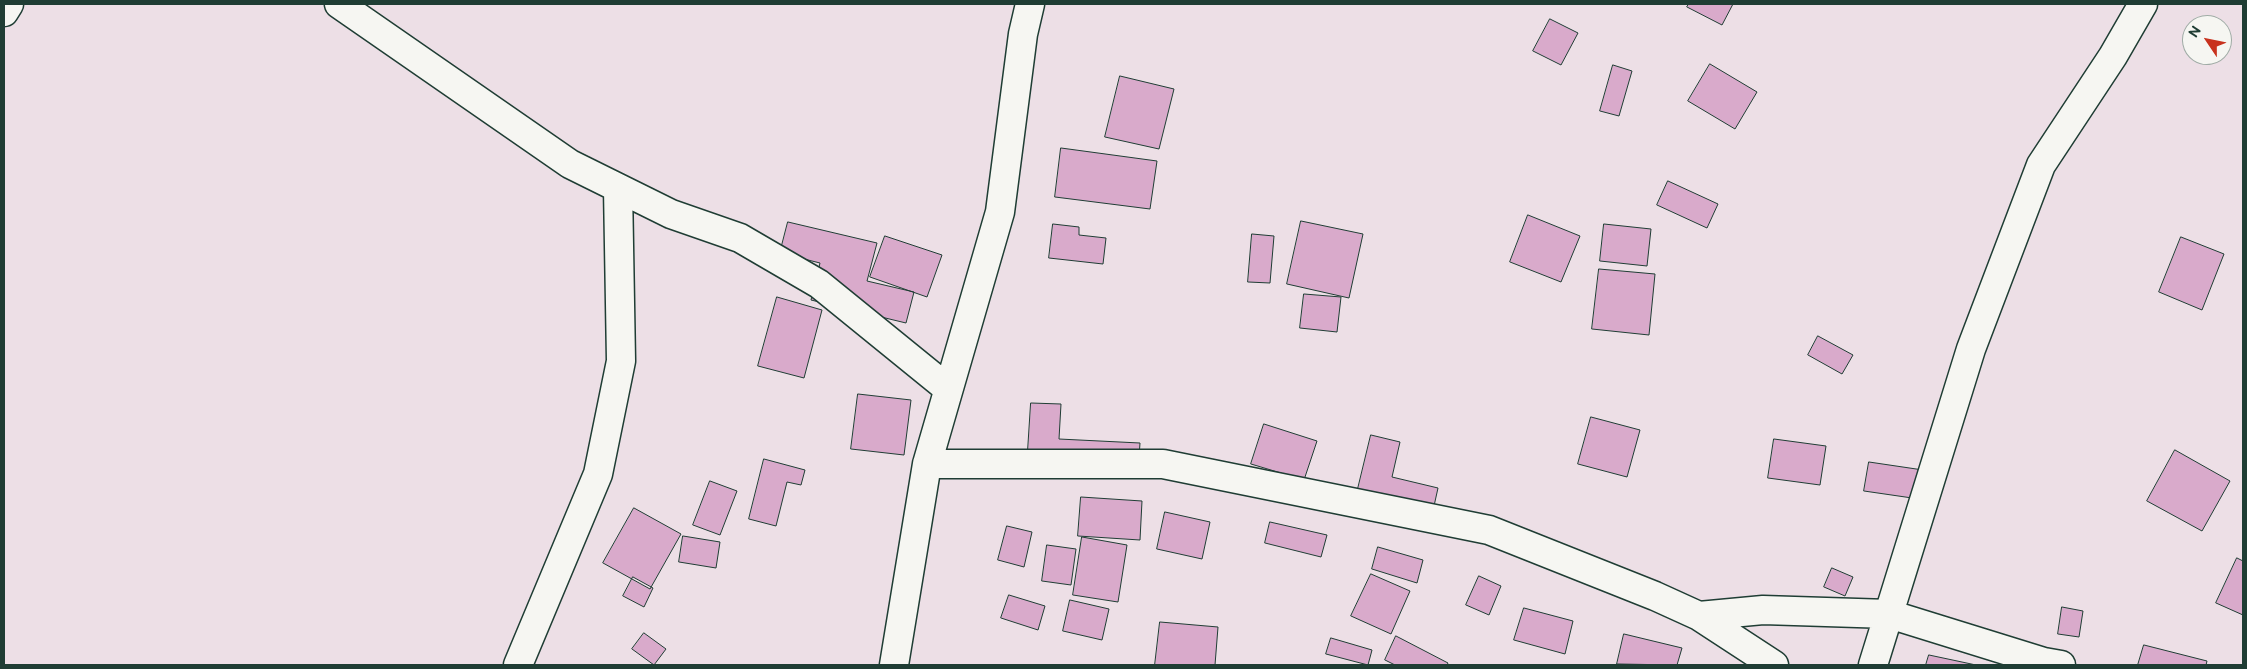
<!DOCTYPE html>
<html>
<head>
<meta charset="utf-8">
<style>
	body { margin:0 }
	#map { position:relative; width:2247px; height:669px; overflow:hidden; background:#eddfe6; font-family:"Balsamiq Sans",sans-serif }
	canvas { display:block }
	.frame { position:absolute; inset:0; border:5px solid #1f3d34; pointer-events:none }
	.north { position:absolute; left:2182px; top:15px; width:50px; height:50px; box-sizing:border-box; background:#f6f6f2; border:1px solid #a0aca6; border-radius:50%; rotate:304deg; font-size:14px; font-weight:700; line-height:20px; text-align:center; color:#1f3d34 }
	.north::after { content:''; display:block; margin:auto; width:18px; height:22px; background:#c8321e; clip-path:polygon(50% 0,100% 100%,50% 72%,0 100%) }
</style>
</head>
<body>
<div id="map">
<canvas width="2247" height="669"></canvas>
<div class="frame"></div>
<div class="north">N</div>
</div>
<script>
const ctx = document.querySelector('canvas').getContext('2d');
ctx.lineJoin = 'round';
function fill(path, color) {
  ctx.fillStyle = color;
  ctx.fill(path, 'evenodd');
}
function stroke(path, color, width, dash) {
  ctx.strokeStyle = color;
  ctx.lineWidth = width;
  ctx.lineCap = dash ? 'butt' : 'round';
  ctx.setLineDash(dash || []);
  ctx.stroke(path);
}
const building = new Path2D(`
	M1689,4H1733L1722,25L1687,7Z
	M1550,19L1578,33L1561,65L1533,51Z
	M1710,64L1757,92L1735,129L1688,101Z
	M1613,65L1632,71L1619,116L1600,111Z
	M1120,76L1174,89L1159,149L1105,137Z
	M1061,148L1157,161L1150,209L1055,197Z
	M1668,181L1718,204L1707,228L1657,205Z
	M1528,215L1580,236L1561,282L1510,262Z
	M1301,221L1363,234L1349,298L1287,284Z
	M788,222L877,243L867,281L914,292L906,323L811,300L820,263L780,253Z
	M1053,224L1079,227V235L1106,238L1103,264L1049,258Z
	M1604,224L1651,229L1647,266L1600,261Z
	M1252,234L1274,236L1270,283L1248,282Z
	M885,236L942,255L927,297L870,277Z
	M2181,237L2224,254L2202,310L2159,292Z
	M1599,269L1655,274L1649,335L1592,329Z
	M1304,294L1341,297L1337,332L1300,328Z
	M777,297L822,310L804,378L758,366Z
	M1818,336L1853,355L1842,374L1808,355Z
	M858,394L911,400L904,455L851,449Z
	M1031,403L1061,404L1059,439L1140,443L1138,472L1027,466Z
	M1591,417L1640,430L1627,477L1578,464Z
	M1264,424L1317,441L1304,480L1251,464Z
	M1371,435L1400,442L1392,477L1438,488L1432,515L1356,497Z
	M1774,439L1826,446L1820,485L1768,478Z
	M2175,450L2230,481L2202,531L2147,501Z
	M764,459L805,470L801,485L787,482L776,526L749,519Z
	M1869,462L1923,470L1919,499L1864,491Z
	M710,481L737,491L720,535L693,525Z
	M1081,497L1142,501L1140,540L1078,536Z
	M634,508L681,534L650,589L603,563Z
	M1165,512L1210,522L1202,559L1157,549Z
	M1270,522L1327,535L1321,557L1265,543Z
	M1007,526L1032,532L1024,567L998,560Z
	M683,536L720,542L716,568L679,562Z
	M1082,537L1127,545L1118,602L1073,595Z
	M1047,545L1076,549L1071,585L1042,581Z
	M1378,547L1423,560L1417,583L1372,569Z
	M2237,558L2243,561V615L2216,603Z
	M1832,568L1853,577L1845,596L1824,587Z
	M1371,574L1410,591L1391,634L1351,616Z
	M1479,576L1501,586L1489,615L1466,605Z
	M633,577L653,588L644,607L623,596Z
	M1009,595L1045,606L1038,630L1001,618Z
	M1070,600L1109,609L1102,640L1063,631Z
	M2062,607L2083,611L2079,637L2058,634Z
	M1524,608L1573,621L1565,654L1514,640Z
	M1160,622L1218,627L1215,665H1155Z
	M644,633L666,649L654,665L632,649Z
	M1624,634L1682,648L1677,665L1617,664Z
	M1396,636L1448,663L1447,665H1395L1385,660Z
	M1331,638L1372,650L1368,665L1326,654Z
	M2144,645L2207,661L2206,665H2138Z
	M1929,655L1976,665H1926Z`);
const minor = new Path2D(`
	M339,4L570,164L671,214L740,238L819,284L947,388
	M4,12L9,4
	M927,464H1163L1489,530L1655,596L1699,616L1774,665
	M1699,616L1763,610L1889,614L2044,662L2061,665
	M518,665L598,474L621,361L618,188
	M894,665L927,464L1000,212L1023,34L1030,4
	M1873,665L1971,349L2041,165L2113,56L2143,4`);
fill(building, '#d9aacb');
stroke(building, '#1f3d34', 1);
stroke(minor, '#1f3d34', 31);
stroke(minor, '#f6f6f2', 28);
</script>
</body>
</html>
